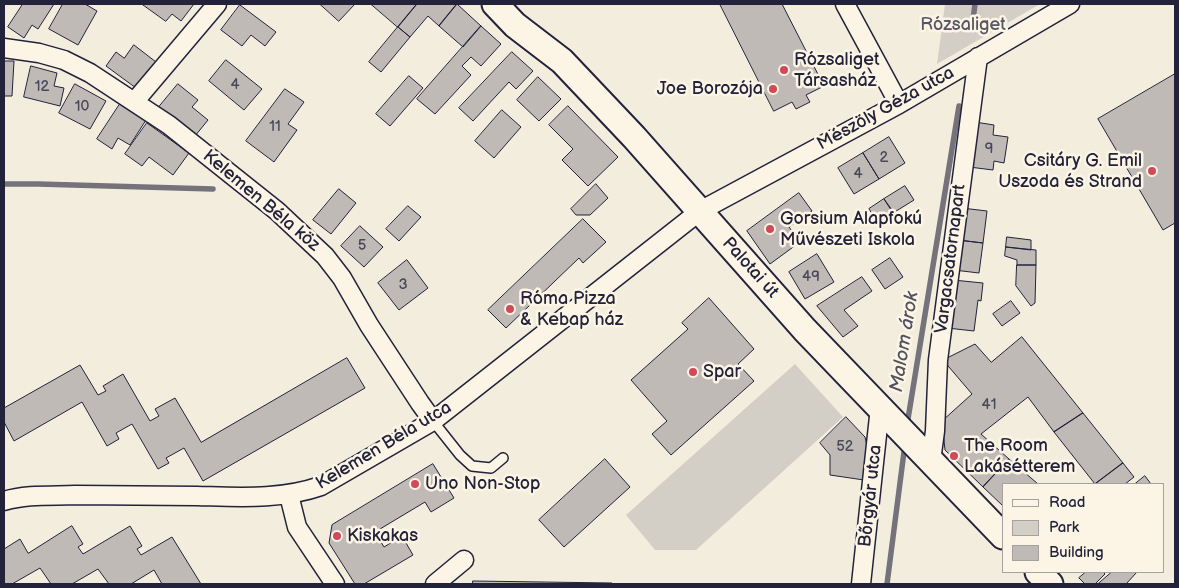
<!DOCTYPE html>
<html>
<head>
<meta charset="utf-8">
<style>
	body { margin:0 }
	#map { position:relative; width:1179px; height:588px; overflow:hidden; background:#f3edde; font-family:"Balsamiq Sans",sans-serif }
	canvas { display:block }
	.frame { position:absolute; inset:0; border:5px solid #22223b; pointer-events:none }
	.legend { position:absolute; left:1002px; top:483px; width:162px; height:90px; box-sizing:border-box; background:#fcf5e5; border:1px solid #a5a1a1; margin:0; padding:6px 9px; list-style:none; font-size:15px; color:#22223b }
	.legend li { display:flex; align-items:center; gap:10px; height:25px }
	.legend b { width:25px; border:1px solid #a5a1a1 }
</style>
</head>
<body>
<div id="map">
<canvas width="1179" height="588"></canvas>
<div class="frame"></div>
<ul class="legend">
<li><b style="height:6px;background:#fcf5e5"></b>Road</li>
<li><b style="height:14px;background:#d4cfc6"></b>Park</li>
<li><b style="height:14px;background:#bfbab6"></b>Building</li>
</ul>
</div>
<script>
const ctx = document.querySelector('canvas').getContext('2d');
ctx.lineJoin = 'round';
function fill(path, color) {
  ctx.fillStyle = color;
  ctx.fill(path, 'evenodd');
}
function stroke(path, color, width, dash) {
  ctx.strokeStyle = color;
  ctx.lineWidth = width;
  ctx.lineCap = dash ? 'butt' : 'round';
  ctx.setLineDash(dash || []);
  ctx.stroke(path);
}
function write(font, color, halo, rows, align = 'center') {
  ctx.font = font + ' "Balsamiq Sans",sans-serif';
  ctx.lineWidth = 5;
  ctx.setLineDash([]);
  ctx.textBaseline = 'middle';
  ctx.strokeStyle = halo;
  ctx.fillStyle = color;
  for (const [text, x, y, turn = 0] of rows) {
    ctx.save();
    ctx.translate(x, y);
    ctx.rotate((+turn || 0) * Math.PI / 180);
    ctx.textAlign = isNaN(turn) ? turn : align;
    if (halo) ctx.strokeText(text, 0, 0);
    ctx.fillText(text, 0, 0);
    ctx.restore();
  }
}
const green = new Path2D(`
	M945,4H1040L937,64Z
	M795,364L843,417L696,550H655L626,515Z`);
const stream = new Path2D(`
	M972,28L975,4
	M4,184H38L213,189
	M907,425L959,106
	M887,584L905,444`);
const building = new Path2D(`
	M23,4H54L38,29L32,25L24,38L8,27Z
	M63,4H85L97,11L78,45L49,29Z
	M142,4H194L181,21L172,14L166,21Z
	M320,4H355L339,21Z
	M371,4H417L398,27Z
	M417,4H457L439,26L428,16L410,37L398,27Z
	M457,4L481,26L463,47L439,26Z
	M720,4H782L824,86L806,95L810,102L796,109L792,102L774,111Z
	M240,5L276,32L265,46L251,35L242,46L221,30Z
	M481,26L501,44L481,66L471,57L462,66L471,75L435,114L417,99Z
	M398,27L410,37L381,72L369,62Z
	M134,45L156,62L136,88L106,66L116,52L124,58Z
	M512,52L533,71L516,89L509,82L473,121L459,108Z
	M226,60L262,89L244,110L209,81Z
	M4,61H14L12,96H4Z
	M31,66L57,73L54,86L64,88L60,106L24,97Z
	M1175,74V223L1163,230L1098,119Z
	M409,76L423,88L390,126L376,114Z
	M538,77L561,99L539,121L517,100Z
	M75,84L106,101L90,129L59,113Z
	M178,84L198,100L192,107L208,120L195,136L159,107Z
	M285,89L304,102L288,124L297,130L274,162L246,141Z
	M120,104L146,120L130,145L118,138L112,149L97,139Z
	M568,106L618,157L588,186L562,160L573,149L549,125Z
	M502,110L521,127L494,158L475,141Z
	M975,122L994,125L993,135L1008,137L1004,163L994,161L993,170L969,167Z
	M147,123L189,153L173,175L149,157L142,166L125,154Z
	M889,137L905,163L879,179L863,153Z
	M863,153L879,179L854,194L838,168Z
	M596,184L608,198L590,215H576L571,209Z
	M905,186L914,200L893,213L884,199Z
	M339,189L356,203L331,234L313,220Z
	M799,193L812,211L789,227L800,242L770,264L747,231Z
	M884,199L892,210L876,220L869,209Z
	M408,206L421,217L399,241L386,229Z
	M962,208L987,211L983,243L958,240Z
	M583,219L606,242L583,263L579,258L506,328L488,310Z
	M360,226L383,247L364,267L341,246Z
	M1007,237L1031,240V250L1006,247Z
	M958,240L983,243L979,273L954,270Z
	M1006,247L1036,250V265H1017V260L1005,256Z
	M817,254L834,282L805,299L789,272Z
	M890,258L903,277L885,289L872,270Z
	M407,260L428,288L399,310L378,283Z
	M1017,265H1036L1035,303L1031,306L1016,286Z
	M862,277L872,291L844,310L858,326L843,337L817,306Z
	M953,280L983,283L981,301L978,300L974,331L947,328Z
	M709,298L754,349L738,364L754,381L671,455L652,434L667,421L631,380L688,329L682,323Z
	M1011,301L1020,313L1002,326L993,314Z
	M1022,337L1083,413L1054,432L1028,397L981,434L1009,459L983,487L945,450L942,421L972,394L943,360L975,344L991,362Z
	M347,358L365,388L203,481L184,448L166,458L169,463L158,469L132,424L116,433L119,439L107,446L82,402L14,441L4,422V408L80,365L98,395L106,391L103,386L123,374L150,421L159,416L155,409L175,398L201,442Z
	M1083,413L1123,463L1095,484L1054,432Z
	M846,417L865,437L868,450L864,480L830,475V455L820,443Z
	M605,459L630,487L564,547L539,520Z
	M1009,459L1038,484H1003V506L983,487Z
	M1123,463L1134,477L1125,484H1095Z
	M433,464L454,498L431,512L425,502L375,532L384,547L402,536L413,555L364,584H355L329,543L332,525Z
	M1145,476L1151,484H1135Z
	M72,526L83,544L78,547L83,554L130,526L142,546L137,549L141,555L172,537L201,584H162L154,570L131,584H109L98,569L72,584H51L40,568L12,584H4V549L20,539L28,553Z
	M1086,572H1103L1105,574L1095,584H1085L1079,578Z
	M1112,572H1137L1126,584H1098Z
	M473,581L612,583V584H473Z`);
const lane = new Path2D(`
	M433,421L460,455L472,466L491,468L503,458`);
const street = new Path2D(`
	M845,4L899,104
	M4,48L39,53L64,60L90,73L169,125L277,211L325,256L342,278L369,325L420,403L433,421
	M135,101L217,4
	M931,461L935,431L938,360L978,57
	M289,495L297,527L335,584
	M4,501C27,494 52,496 75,495C116,495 157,496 197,496C239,497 281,500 321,486L433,421L700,211L899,104L1070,4
	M435,584L464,560
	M861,584L880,407`);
const secondary = new Path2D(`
	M495,4L515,25L562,61L634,137L805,330L1003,536
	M1038,572L1050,584`);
const markers = [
	[784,70,5,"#d1495b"],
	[773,89,5,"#d1495b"],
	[1152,171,5,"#d1495b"],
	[770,229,5,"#d1495b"],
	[510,309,5,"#d1495b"],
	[693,372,5,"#d1495b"],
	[954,456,5,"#d1495b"],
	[415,484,5,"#d1495b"],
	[337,536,5,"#d1495b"]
];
const numberNames = [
	["4",235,85],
	["12",42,87],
	["10",82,107],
	["11",275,127],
	["9",989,149],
	["2",884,158],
	["4",858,174],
	["5",362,246],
	["49",811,277],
	["3",403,285],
	["41",989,405],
	["52",845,447]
];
const parkNames = [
	["Rózsaliget",963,25]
];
const poiNames = [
	["Rózsaliget",794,60],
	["Társasház",794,81],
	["Joe Borozója",763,89,"right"],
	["Csitáry G. Emil",1142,161,"right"],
	["Uszoda és Strand",1142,182,"right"],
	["Gorsium Alapfokú",780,219],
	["Művészeti Iskola",780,240],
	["Róma Pizza",520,299],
	["& Kebap ház",520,320],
	["Spar",703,372],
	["The Room",964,446],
	["Lakásétterem",964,467],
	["Uno Non-Stop",425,484],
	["Kiskakas",347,536]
];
const streetNames = [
	["Mészöly Géza utca",886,109,-29],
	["Kelemen Béla köz",261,201,40],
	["Vargacsatornapart",951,259,-83],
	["Palotai út",750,268,48],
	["Kelemen Béla utca",384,446,-31],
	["Bőrgyár utca",871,496,-84]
];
const waterNames = [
	["Malom árok",905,342,-81]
];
fill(green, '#d4cfc6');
stroke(stream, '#75727b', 5.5);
fill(building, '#bfbab6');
stroke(building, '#22223b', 1);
stroke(lane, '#22223b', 12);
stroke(street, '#22223b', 21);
stroke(secondary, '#22223b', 29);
stroke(lane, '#fcf5e5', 9);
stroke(street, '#fcf5e5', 18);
stroke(secondary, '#fcf5e5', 25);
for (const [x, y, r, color] of markers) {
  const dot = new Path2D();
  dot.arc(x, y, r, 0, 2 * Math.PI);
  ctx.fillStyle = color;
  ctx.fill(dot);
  stroke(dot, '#fcf5e5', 2);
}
write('15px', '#49485a', null, numberNames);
write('18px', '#575665', '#fcf5e5', parkNames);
write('18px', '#22223b', '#fcf5e5', poiNames, 'left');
write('18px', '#22223b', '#fcf5e5', streetNames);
write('italic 19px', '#525160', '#fcf5e5', waterNames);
</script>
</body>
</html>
